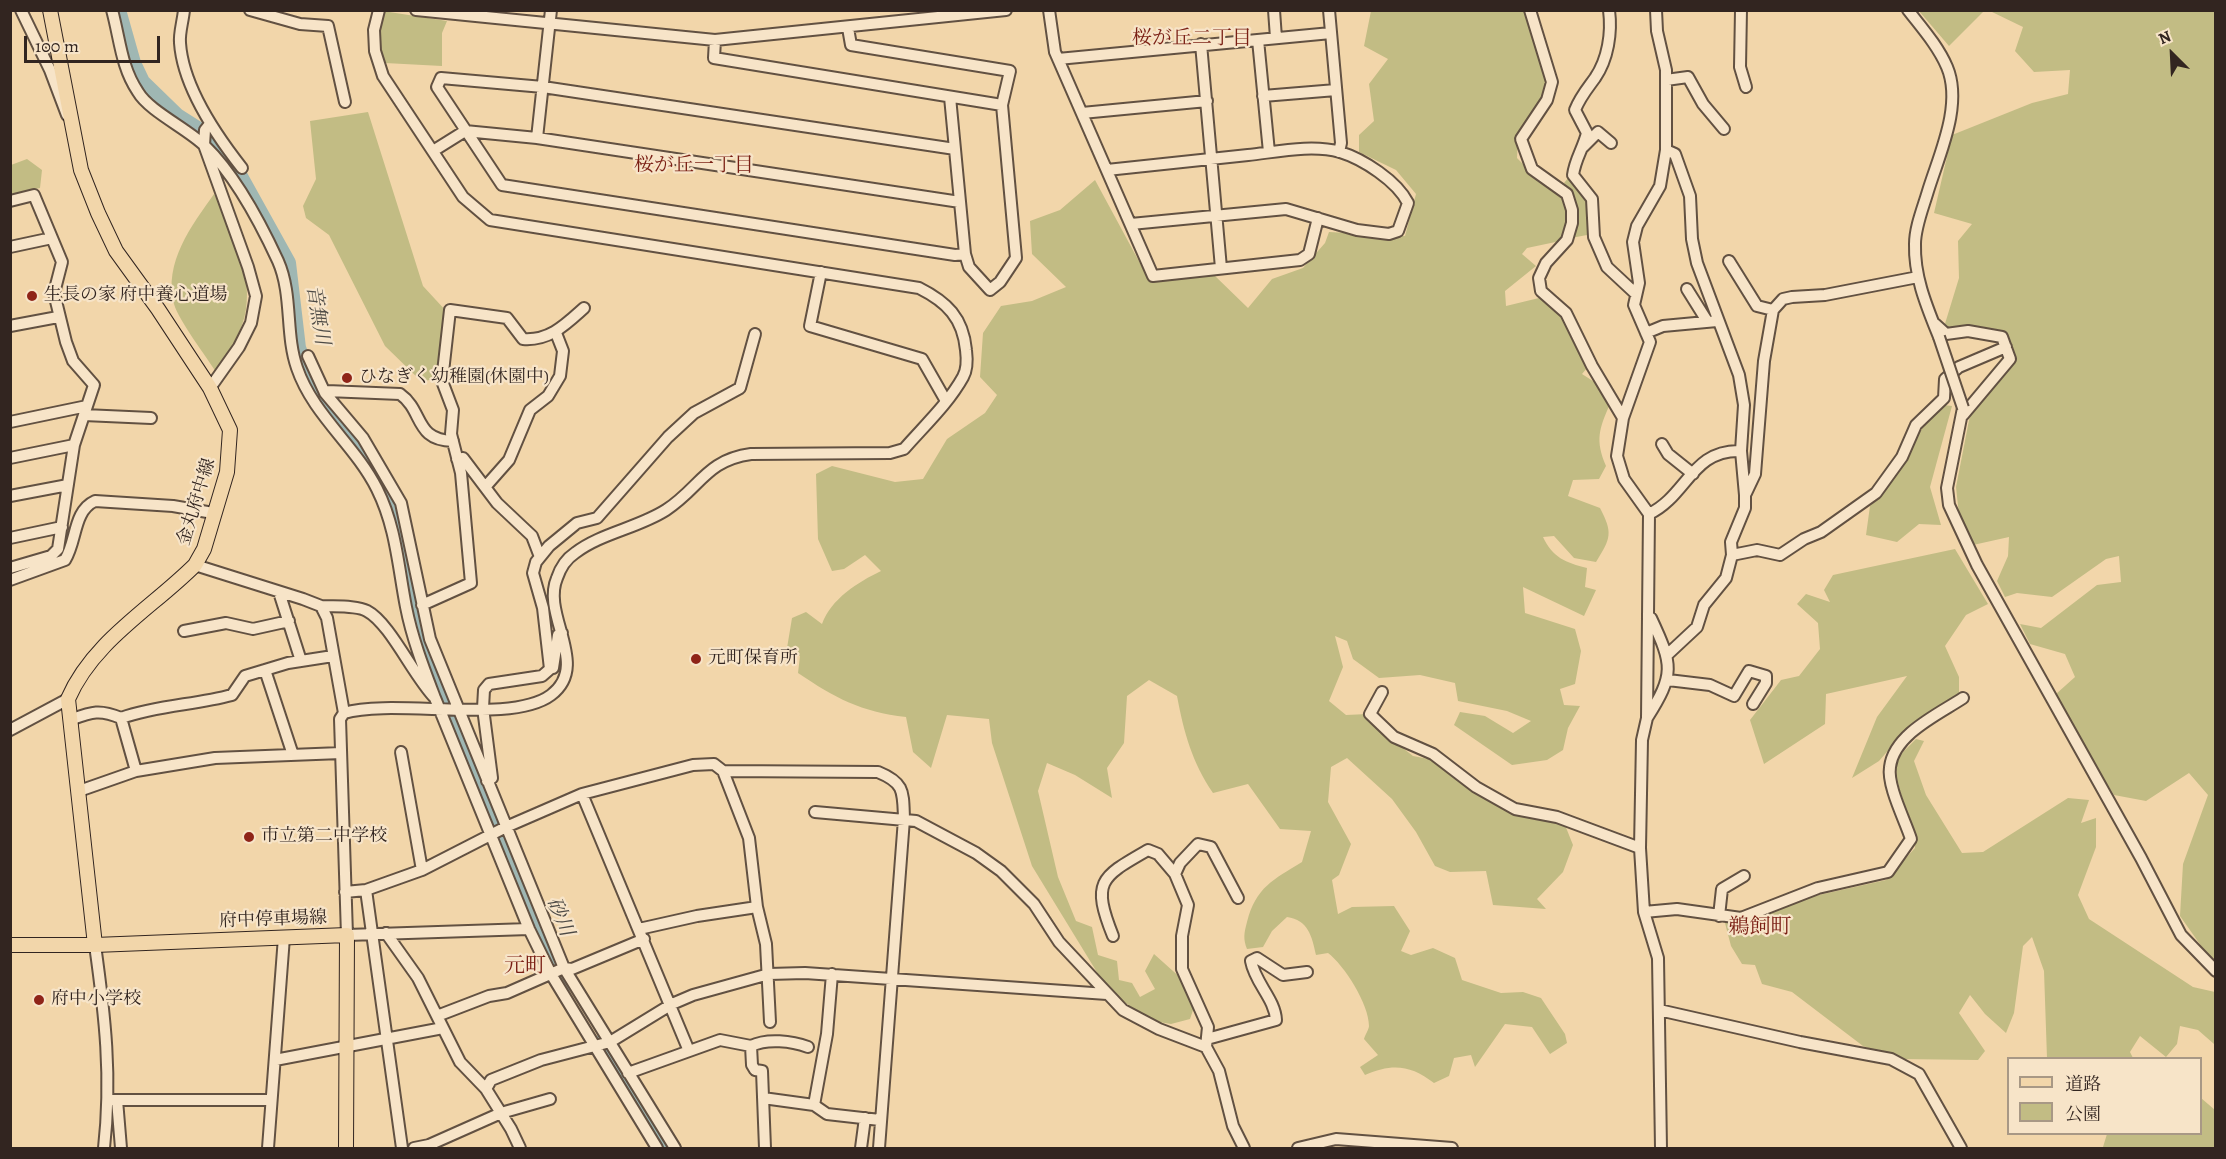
<!DOCTYPE html>
<html>
<head>
<meta charset="utf-8">
<style>
	body { margin:0 }
	#map { position:relative; width:2226px; height:1159px; overflow:hidden; background:#f2d6aa; font-family:Alegreya,"Noto Serif JP",serif }
	canvas { display:block }
	.frame { position:absolute; inset:0; border:12px solid #322520; pointer-events:none }
	.legend { position:absolute; left:2007px; top:1057px; width:195px; height:78px; box-sizing:border-box; background:#f7e4c8; border:2px solid #a89885; margin:0; padding:8px 10px; list-style:none; font-size:18px; color:#322520 }
	.legend li { display:flex; align-items:center; gap:12px; height:30px }
	.legend b { width:30px; border:2px solid #a89885 }
	.north { position:absolute; left:2142px; top:24px; width:60px; height:60px; -webkit-text-stroke:4px #f7e4c8; paint-order:stroke; rotate:336deg; font-size:16px; font-weight:700; line-height:24px; text-align:center; color:#322520 }
	.north::after { content:''; display:block; margin:auto; width:21px; height:27px; background:#322520; clip-path:polygon(50% 0,100% 100%,50% 72%,0 100%) }
	.scale { position:absolute; left:24px; top:36px; width:136px; height:27px; box-sizing:border-box; border:3px solid #322520; border-top:0; padding-left:8px; font-size:18px; line-height:21px; white-space:nowrap; color:#322520; -webkit-text-stroke:4px #f7e4c8; paint-order:stroke }
</style>
</head>
<body>
<div id="map">
<canvas width="2226" height="1159"></canvas>
<div class="frame"></div>
<ul class="legend">
<li><b style="height:8px;background:#f2d6aa"></b>道路</li>
<li><b style="height:16px;background:#c2bc84"></b>公園</li>
</ul>
<div class="north">N</div>
<div class="scale">100 m</div>
</div>
<script>
const ctx = document.querySelector('canvas').getContext('2d');
ctx.lineJoin = 'round';
function fill(path, color) {
  ctx.fillStyle = color;
  ctx.fill(path, 'evenodd');
}
function stroke(path, color, width, dash) {
  ctx.strokeStyle = color;
  ctx.lineWidth = width;
  ctx.lineCap = dash ? 'butt' : 'round';
  ctx.setLineDash(dash || []);
  ctx.stroke(path);
}
function write(font, color, halo, rows, align = 'center') {
  ctx.font = font + ' Alegreya,"Noto Serif JP",serif';
  ctx.lineWidth = 4.5;
  ctx.setLineDash([]);
  ctx.textBaseline = 'middle';
  ctx.strokeStyle = halo;
  ctx.fillStyle = color;
  for (const [text, x, y, turn = 0] of rows) {
    ctx.save();
    ctx.translate(x, y);
    ctx.rotate((+turn || 0) * Math.PI / 180);
    ctx.textAlign = isNaN(turn) ? turn : align;
    if (halo) ctx.strokeText(text, 0, 0);
    ctx.fillText(text, 0, 0);
    ctx.restore();
  }
}
const green = new Path2D(`
	M383,11L447,21L442,33V66L385,63L377,36Z
	M1371,11H1525L1549,73V87L1518,137L1517,158L1531,172L1568,199L1570,220L1565,240L1527,248L1522,254L1536,266L1505,291L1506,306L1539,298L1561,315L1570,329L1587,368L1582,374L1596,383L1610,404C1599,429 1595,440 1606,466L1599,479L1573,480L1568,496L1600,508C1613,533 1611,538 1596,562L1574,558L1554,536L1543,537C1552,557 1566,563 1587,568L1585,587L1596,590L1584,616L1523,587L1525,613L1575,629L1581,651L1575,684L1560,689L1564,705L1580,706L1568,728L1563,750L1547,760L1512,765L1454,725L1460,712L1485,716L1513,733L1531,721L1507,711L1458,701L1455,683L1420,675L1379,678L1353,659L1347,641L1335,636L1343,667L1329,701L1346,715L1368,714L1390,738L1413,756L1439,761L1473,789L1565,825L1573,845L1563,872L1537,899L1546,909L1493,905L1486,871L1450,872L1435,866L1416,832L1392,799L1347,758L1331,767L1328,802L1351,844L1339,875L1332,880L1338,914L1352,907L1394,906L1410,931L1401,951L1411,955L1433,948L1455,958L1462,980L1501,993L1523,992L1541,998L1565,1034L1567,1043L1550,1054L1532,1027L1505,1024L1475,1067L1471,1055L1454,1058L1449,1076L1434,1083C1411,1065 1392,1063 1365,1075L1360,1067L1378,1055L1364,1039C1365,1035 1369,1029 1369,1026C1369,1004 1344,965 1328,953L1316,955C1312,936 1308,920 1287,917L1272,931L1263,947L1247,949C1243,939 1244,933 1247,922C1256,887 1273,880 1302,862L1311,831L1280,829L1248,784L1213,793C1192,762 1184,733 1177,696L1149,680L1127,696L1124,743L1107,768L1112,798L1075,775L1047,763L1038,791L1058,877L1076,921L1092,927L1098,955L1117,961L1119,980L1132,983L1140,997L1155,989L1145,971L1154,954L1183,980L1194,1007L1190,1019L1171,1024L1147,1020L1106,987L1032,866L992,743L989,719L947,715L931,768L913,752L906,717C861,712 835,698 798,673L800,656L787,648L792,618L806,612L822,624C831,599 858,582 881,571L865,555L844,569L832,571L818,539L816,474L832,466L895,482L923,479L947,439L985,413L997,395L980,377L983,333L1001,306L1032,301L1066,287L1032,254L1030,221L1060,210L1095,180L1148,278L1213,274L1248,308L1272,279L1303,268L1325,243L1329,232L1405,236L1416,194L1396,170L1359,152V135L1374,121L1369,84L1388,59L1364,46Z
	M1919,11H1984L1949,46Z
	M1990,11H2215V960L2204,950L2180,916L2183,864L2208,795L2189,773L2146,801L2114,795L2085,749L2056,694L2075,677L2065,654L2030,644L2020,624L2041,628L2097,585L2121,582L2119,556L2106,559L2052,597L2017,593L2005,597L1997,581L2008,556L2009,537L1973,545L1959,515L1956,487L1971,410L2014,358L2005,334L1944,327L1959,278L1958,241L1972,224L1934,213L1952,135L2032,103L2068,94L2070,70L2034,72L2015,51L2023,27Z
	M368,112L423,286L447,312L440,379L421,381L385,346L329,235L306,218L303,206L316,179L310,121Z
	M27,159L42,170L40,188L11,194V165Z
	M1569,177C1588,200 1594,204 1587,235L1571,238L1570,192L1564,183Z
	M214,194C232,227 252,270 246,309C243,332 228,352 216,372C206,356 179,321 174,304C163,263 192,225 214,194Z
	M1943,405L1952,406L1930,487L1941,525L1919,524L1897,542L1866,535L1870,506L1884,490L1919,429Z
	M1955,549L1988,604L1966,615L1945,646L1959,677V696L1898,739L1879,761L1852,778L1877,717L1907,676L1826,694L1825,724L1764,764L1750,720L1781,680L1799,676L1820,649L1818,623L1797,604L1806,594L1830,602L1824,590L1833,575Z
	M1916,739L1924,741L1914,761L1926,795L1962,853L1983,852L2068,798L2089,800L2081,823L2096,818V847L2078,895L2089,919L2193,987L2215,992V1043L2214,1044L2198,1030L2180,1026L2177,1044L2166,1057L2140,1036L2130,1052L2133,1058H2047L2044,971L2032,937L2023,946L2014,1013L2006,1033L1985,1014L1970,995L1959,1013L1985,1051L1978,1060L1900,1059L1863,1046L1792,992L1762,984L1755,965L1742,964L1731,946L1725,923L1753,918L1810,897L1886,880L1915,848C1914,815 1894,793 1896,759Z
	M2201,1098L2215,1110V1148L2103,1147L2107,1134H2200Z`);
const river = new Path2D(`
	M118,10L133,63L142,82L177,116L199,130L238,173L288,263L298,348L315,390L331,414L356,437L380,474L395,508L425,640L440,688L554,961L568,983
	M603,1041L668,1148`);
const minor = new Path2D(`
	M21,10L50,70L67,115
	M112,10C120,39 121,67 138,92C149,111 188,129 205,146C236,176 260,222 278,261C293,295 285,334 297,368C313,415 355,445 377,489C396,527 398,566 406,607C412,638 424,669 435,698
	M184,10C183,21 179,33 180,43C183,87 216,135 242,168
	M250,10L300,24L328,26L345,102
	M416,10L715,40L1006,10
	M1049,10L1055,52L1153,276L1300,260L1309,254L1318,218
	M1274,10L1276,38
	M1329,10L1341,143L1339,152
	M1530,10L1552,82L1547,100L1521,139L1532,169L1567,194L1572,210V223L1567,240L1546,263L1539,278L1541,291L1566,313L1592,366L1623,418
	M1609,10C1612,33 1608,59 1595,78C1587,89 1580,97 1575,110L1587,133C1583,149 1575,159 1573,175L1592,199L1594,237L1607,267L1636,294
	M1656,10L1657,31L1666,70V150L1660,186L1637,226L1633,242L1639,283L1634,305L1650,342L1623,418L1617,456L1624,479L1649,514L1647,718L1642,740L1640,848L1644,912L1658,958L1661,1148
	M1741,10L1740,67L1746,87
	M1908,10C1922,28 1938,46 1947,67C1963,105 1939,155 1928,191C1923,208 1915,227 1915,244C1914,277 1927,307 1939,337
	M848,28L851,45L1010,71L1002,105L1016,258L1000,282L990,290L969,267L965,254L950,97
	M715,40L714,58L1002,105
	M1258,40L1269,152
	M1201,44L1221,268
	M1058,59L1331,33
	M1666,80L1688,77L1703,104L1724,129
	M1263,96L1336,90
	M1082,113L1207,101
	M209,125L205,130L204,145L248,267L256,296L251,323L239,347L210,388
	M537,138L551,10
	M1583,147L1598,132L1611,143
	M955,149L543,87L441,78L437,87L502,185L955,255L965,254
	M1666,150L1675,154L1690,196L1692,239L1697,263L1739,375L1744,405L1741,451L1745,495V508L1731,542L1732,555L1726,578L1704,605L1697,627L1667,655
	M433,151L465,131L537,138L960,202
	M1107,170C1154,165 1201,160 1248,155C1276,152 1312,144 1340,152C1363,159 1397,181 1408,203L1398,231L1389,234L1357,230L1286,209L1131,224
	M10,201L34,195L62,262L54,293L66,342L73,361L94,385L74,445L58,549L51,556L10,568
	M10,247L52,238
	M1729,261L1757,306L1773,310
	M821,272L810,326L922,359L946,401
	M1687,289L1707,321
	M1935,324L1946,334L1968,331L2002,337L2010,359L1963,415
	M10,326L58,317
	M1646,333L1663,326L1717,321
	M308,356L325,393L363,438L401,503L430,639L564,968L675,1148
	M325,393L327,391L400,394C424,411 414,440 453,441
	M1963,408L1947,488L1949,505L1977,565L2141,858L2181,935L2216,971
	M84,415L151,418
	M10,422L87,406
	M1662,444L1668,454L1693,474
	M10,458L74,445
	M457,459L463,458L497,503L532,536L540,557
	M486,486L509,460L530,410L548,396L560,376L563,351L556,333
	M1746,493L1755,474L1764,361L1773,310L1783,299L1792,297L1825,295L1918,277
	M10,496L68,485
	M1649,514C1687,496 1692,449 1741,451
	M10,538L62,527
	M1732,555L1757,550L1780,555L1804,539L1821,532L1876,493L1902,457L1916,425L1944,398L1945,379L1959,367L2006,347
	M195,565L303,599L321,606L327,618L344,713L340,719L347,935L529,929
	M10,580L65,560C77,541 73,511 95,501L173,506L213,513
	M279,592L301,661
	M422,605L471,583L461,473L451,434L453,410L442,381L450,310L507,318L523,339C550,341 566,324 584,308
	M321,606C333,607 356,605 367,611C390,623 414,677 435,698L529,929L551,974L657,1148
	M184,631L226,623L253,629L289,621
	M553,668L558,635L562,633
	M265,670L293,755
	M1668,680L1710,685L1734,696L1749,671L1766,676V683L1753,704
	M1382,692L1370,714L1394,737L1433,754L1476,787L1515,809L1557,817L1640,848
	M344,713C394,698 511,725 551,695C591,665 541,615 557,578C560,569 566,559 575,553C601,533 638,528 666,510C700,488 706,460 751,454L890,453L904,449C924,426 948,404 963,377C967,370 967,358 966,350C963,318 947,302 919,288L490,220L463,197L383,76L375,51L374,30L379,10
	M121,718L136,771
	M1647,718C1675,674 1673,665 1651,618
	M70,720C92,712 99,709 121,718C158,705 195,705 232,695L245,676L288,663L333,656
	M10,730L68,699
	M401,752L422,870
	M723,771L878,772C905,783 903,792 904,819L879,1148
	M487,781L492,778L483,708L484,690L489,684L542,676L550,669L543,608L533,573L536,562L549,546L577,523L597,518L668,437L694,413L740,388L755,334
	M79,791L136,771L215,758L341,753
	M582,794L689,1051
	M815,812L916,821L976,853L1001,871L1034,904L1059,942L1123,1010L1159,1029L1206,1047
	M1175,874L1180,863L1198,844L1211,847L1238,898
	M366,890L402,1148
	M345,892L366,890L422,870L506,827L582,794L693,765L714,764L723,771L749,838L757,907L766,944L770,1022
	M1644,912L1677,909L1741,918L1818,888L1888,872L1911,839C1905,820 1887,786 1890,767C1894,734 1939,714 1963,698
	M1719,916L1722,889L1744,876
	M639,929L697,916L757,907
	M386,933L418,978L460,1062L486,1089
	M1113,936C1091,881 1101,877 1148,850L1158,854L1175,874L1188,905L1182,936V969L1208,1027L1206,1047L1219,1071L1233,1126L1244,1148
	M95,945C105,1016 112,1077 104,1148
	M1659,1010L1800,1042L1891,1059L1919,1074L1961,1148
	M437,1016L489,996L507,993L564,968L572,969L644,939
	M1207,1039L1276,1020C1275,999 1255,983 1251,961L1257,958L1283,975L1307,972
	M751,1046C767,1038 792,1041 808,1047
	M275,1060L443,1028
	M628,1073L720,1040L751,1046L752,1065L755,1070L762,1071L765,1148
	M763,1098L814,1105L827,1114L880,1120
	M109,1100H270
	M117,1100L121,1148
	M814,1105L827,1034L832,974
	M268,1148L284,937
	M414,1148L429,1145L501,1113L550,1099
	M520,1148L511,1129L486,1089L491,1080L541,1060L610,1042L672,1004L693,995L769,974L805,973L1107,994
	M861,1148L865,1118
	M1298,1148L1336,1139L1452,1148`);
const major = new Path2D(`
	M50,10L81,170L98,213L116,251L158,309L210,388L230,430L227,472L204,549L195,565C152,608 93,641 68,699L95,945
	M10,945H95L347,935L346,1148`);
const minorBridge = new Path2D(`
	M1939,337L1963,408`);
const markers = [
	[32,296,6,"#8f2418"],
	[347,378,6,"#8f2418"],
	[696,659,6,"#8f2418"],
	[249,837,6,"#8f2418"],
	[39,1000,6,"#8f2418"]
];
const poiNames = [
	["生長の家 府中養心道場",44,296],
	["ひなぎく幼稚園(休園中)",359,378],
	["元町保育所",708,659],
	["市立第二中学校",261,837],
	["府中小学校",51,1000]
];
const streetNames = [
	["金丸府中線",197,502,-73],
	["府中停車場線",273,920,-2]
];
const neighbourhoodNames = [
	["桜が丘二丁目",1192,39],
	["桜が丘一丁目",694,166]
];
const waterNames = [
	["音無川",317,315,81],
	["砂川",559,917,67]
];
const quarterNames = [
	["鵜飼町",1760,928],
	["元町",525,967]
];
fill(green, '#c2bc84');
stroke(river, '#9fb7b3', 16);
stroke(minor, '#625142', 14);
stroke(major, '#322520', 16);
stroke(minor, '#f7e4c8', 10);
stroke(major, '#f2d6aa', 14);
stroke(minorBridge, '#625142', 14, []);
stroke(minorBridge, '#f7e4c8', 10);
for (const [x, y, r, color] of markers) {
  const dot = new Path2D();
  dot.arc(x, y, r, 0, 2 * Math.PI);
  ctx.fillStyle = color;
  ctx.fill(dot);
  stroke(dot, '#f7e4c8', 2);
}
write('18px', '#322520', '#f7e4c8', poiNames, 'left');
write('18px', '#322520', '#f7e4c8', streetNames);
write('20px', '#7a1f14', '#f7e4c8', neighbourhoodNames);
write('italic 20px', '#4d4a45', '#f7e4c8', waterNames);
write('21px', '#7a1f14', '#f7e4c8', quarterNames);
</script>
</body>
</html>
